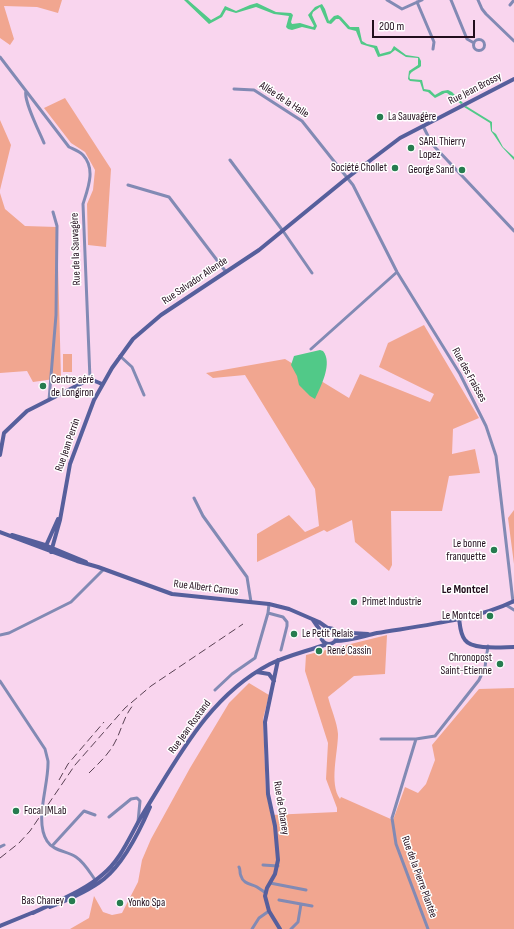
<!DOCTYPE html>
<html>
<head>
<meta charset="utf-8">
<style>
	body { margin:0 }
	#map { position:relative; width:514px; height:929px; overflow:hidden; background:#f9d5ee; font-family:"Sofia Sans Condensed",sans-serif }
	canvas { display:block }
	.scale { position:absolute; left:372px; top:20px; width:103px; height:18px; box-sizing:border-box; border:2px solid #210d1c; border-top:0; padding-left:5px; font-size:12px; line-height:14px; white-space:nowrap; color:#210d1c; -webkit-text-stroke:3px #fff; paint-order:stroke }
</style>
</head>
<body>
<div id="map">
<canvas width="514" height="929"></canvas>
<div class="scale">200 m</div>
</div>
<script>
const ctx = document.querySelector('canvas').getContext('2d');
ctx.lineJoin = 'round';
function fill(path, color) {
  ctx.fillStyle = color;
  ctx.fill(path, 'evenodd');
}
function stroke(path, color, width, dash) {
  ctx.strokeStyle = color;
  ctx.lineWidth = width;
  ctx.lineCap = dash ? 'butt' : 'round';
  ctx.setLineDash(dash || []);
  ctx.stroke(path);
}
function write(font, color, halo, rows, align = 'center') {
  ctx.font = font + ' "Sofia Sans Condensed",sans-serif';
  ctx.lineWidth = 3;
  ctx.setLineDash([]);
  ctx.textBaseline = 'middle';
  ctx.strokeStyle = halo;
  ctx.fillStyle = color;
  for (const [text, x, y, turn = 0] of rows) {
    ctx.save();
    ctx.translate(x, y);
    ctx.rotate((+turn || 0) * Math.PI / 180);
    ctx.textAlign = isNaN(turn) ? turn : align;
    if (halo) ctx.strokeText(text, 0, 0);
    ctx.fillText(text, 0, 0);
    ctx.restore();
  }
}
const green = new Path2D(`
	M0,0H62L58,13L37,7L4,6L14,39L10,45L0,38Z
	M65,98L111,169L106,247L88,245L87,204L93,190L95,170L85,152L71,143L44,108Z
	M0,120L11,145L0,190Z
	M0,193L5,209L25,226L57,227L61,378L33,382L27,371L0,373Z
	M424,325L479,418L453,429L452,454L475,449L480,473L449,476L442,511H391L392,565L389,571L355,542L352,520L327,532L324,530L257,562V534L289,515L305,532L319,526L315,489L245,375L213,378L206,373L285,359L349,398L360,374L430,402L434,394L379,367L388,343Z
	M63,354H72V372H63Z
	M514,510V564L508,518Z
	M387,635L385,674L354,676L328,697C331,709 337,722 338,734C338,753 329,783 340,799L341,797L393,820L405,787L418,793L426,784L435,760L432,745L479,689L514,688V929H70L89,918L94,896L103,912L112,915L122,913L138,882L142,860L151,839L190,768L229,703L249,683L269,695L263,719L266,792L271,815L337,812V808L326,779L328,743L305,671L306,655Z`);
const water = new Path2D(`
	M184,0H188L211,20L220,15L225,6L236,11L250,5L257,3L276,12L291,13L293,15L291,22L292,24L300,23L313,27L314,26L308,15L315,7L322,4L325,9L329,21L334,16L338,15L341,17L350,27H359L362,41L367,44L377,46L380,54L391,51L394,46L406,55L419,57L421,61V66C416,71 408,71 410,79L422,80L424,89L430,90L435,95L442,91L448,90L452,92L463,103L461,104L447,93H445L435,98L428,92L423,91L420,82L410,81L408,79L409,71L418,65V58L406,57L395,50L390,54L378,57L374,48L361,44L356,31L348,29L339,19H336L331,24L327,23L320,7L313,12L312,15L317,26L315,30L302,27L292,30L288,29L286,27L289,16L274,14L256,7L236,13L226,10L222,17L209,24Z
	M466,106L492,122V131L496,134L503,147L514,157V160L502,147L494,135L491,131L490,123L464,107Z
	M320,350L323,351C333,363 321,386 315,399L310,396L299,385L297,376L291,365L294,356Z`);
const street = new Path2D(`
	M387,0L402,9L422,0
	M451,0L467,39L474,43
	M478,0L482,9L486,14L514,41
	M417,2L434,42L433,49
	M510,5L514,0
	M473.5 45a5.5 5.5 0 1 1 11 0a5.5 5.5 0 1 1-11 0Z
	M0,57L69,147C73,149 79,151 83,155C96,169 88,188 83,204L90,379
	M234,89L254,90L302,121L329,155L353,185L397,272L460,374L486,426L496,456L513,602
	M26,91C23,100 40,133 44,143
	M423,126L432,144L514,231
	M230,160L283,231L312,273
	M128,185L169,197L226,272
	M311,349L397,272
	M120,356L132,367L144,395
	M49,400L56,315L57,226L53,212
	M194,498L203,516L247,577L251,602
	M269,604L268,613L283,617L287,622V626L281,650
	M506,605L514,610
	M0,635L9,633L71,602L104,569
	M0,681L45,749C46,753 47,757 48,761C49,785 34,820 47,841C53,851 67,851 76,857C85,863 90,873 96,881
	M215,690L232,674L255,658L268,613
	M381,739H416L435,736L479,680L485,667L488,646
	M416,739L392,818L396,844L428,929
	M109,817L131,799L137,798L140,801L138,822
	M52,846L84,811L95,815
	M0,847L4,845
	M263,865L278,866
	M239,867C241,870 239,872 241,876C243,884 252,884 257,887C260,889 263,891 266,893
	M270,883L306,890
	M279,900L312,906
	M252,929L259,918L269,911
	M291,929L298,922L301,904`);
const secondary = new Path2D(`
	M0,455L4,433L27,411L90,379L102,384
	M0,532L77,561L98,567L172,594L269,604L289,609L319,622L329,629
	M12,535L45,545L86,562
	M45,548L58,519
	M51,552L60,520L70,464L94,400L112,368L133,339L161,315L259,250L347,178L400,138L514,79
	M459,618C460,625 460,634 465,640C472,650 502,647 514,647
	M313,620L322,633
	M321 636a8 8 0 1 1 16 0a8 8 0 1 1-16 0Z
	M335,632L368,634
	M335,641C350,641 363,636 377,633C419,626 476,620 514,601
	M278,660L265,722L268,794L275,826L278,860L275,874L267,888L265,896L269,911L280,929
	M257,672L269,674L274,681
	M50,907C68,900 89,891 104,879C124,863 140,830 150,807
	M33,913C55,902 84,891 102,875C122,859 131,833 144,812C179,756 209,696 270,664C289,655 308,651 327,644
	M0,926L34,912`);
const rail = new Path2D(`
	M89,773C98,764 108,755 114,744C122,730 123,717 134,704
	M59,780L68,764L104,722
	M0,858L19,843L30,831L75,765L125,708L151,686L243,624`);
const markers = [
	[380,117,4,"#267c4f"],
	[411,148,4,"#267c4f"],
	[395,168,4,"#267c4f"],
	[462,170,4,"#267c4f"],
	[43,386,4,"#267c4f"],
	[494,550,4,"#267c4f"],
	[354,602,4,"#267c4f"],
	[490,616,4,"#267c4f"],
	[294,634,4,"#267c4f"],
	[319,651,4,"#267c4f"],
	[500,664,4,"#267c4f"],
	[16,811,4,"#267c4f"],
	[72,901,4,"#267c4f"],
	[120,903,4,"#267c4f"]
];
const streetNames = [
	["Rue Jean Brossy",475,89,-27],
	["Allée de la Halle",284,100,33],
	["Rue de la Sauvagère",76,249,-92],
	["Rue Salvador Allende",195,281,-34],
	["Rue des Fraisses",469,375,61],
	["Rue Jean Perrin",68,445,-71],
	["Rue Albert Camus",206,588,7],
	["Rue Jean Rostand",190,727,-54],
	["Rue de Chaney",281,808,81],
	["Rue de la Pierre Plantée",419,877,70]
];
const poiNames = [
	["La Sauvagère",388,117],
	["SARL Thierry",419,142],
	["Lopez",419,155],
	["Société Chollet",387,168,"right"],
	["George Sand",454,170,"right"],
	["Centre aéré",51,380],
	["de Longiron",51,393],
	["Le bonne",486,544,"right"],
	["franquette",486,557,"right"],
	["Primet Industrie",362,602],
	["Le Montcel",482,616,"right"],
	["Le Petit Relais",302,634],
	["René Cassin",327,651],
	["Chronopost",492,658,"right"],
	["Saint-Etienne",492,671,"right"],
	["Focal JMLab",24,811],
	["Bas Chaney",64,901,"right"],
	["Yonko Spa",128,903]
];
const neighbourhoodNames = [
	["Le Montcel",465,590]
];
fill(green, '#f1a690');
fill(water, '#51c988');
stroke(street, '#828ab4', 3);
stroke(secondary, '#565f9c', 4);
stroke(rail, '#594153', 1, [8, 4]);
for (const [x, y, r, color] of markers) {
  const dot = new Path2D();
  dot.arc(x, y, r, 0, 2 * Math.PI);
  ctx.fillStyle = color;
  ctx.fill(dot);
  stroke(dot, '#fff', 1.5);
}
write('11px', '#210d1c', '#fff', streetNames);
write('11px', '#210d1c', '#fff', poiNames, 'left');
write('bold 12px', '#210d1c', '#fff', neighbourhoodNames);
</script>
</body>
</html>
